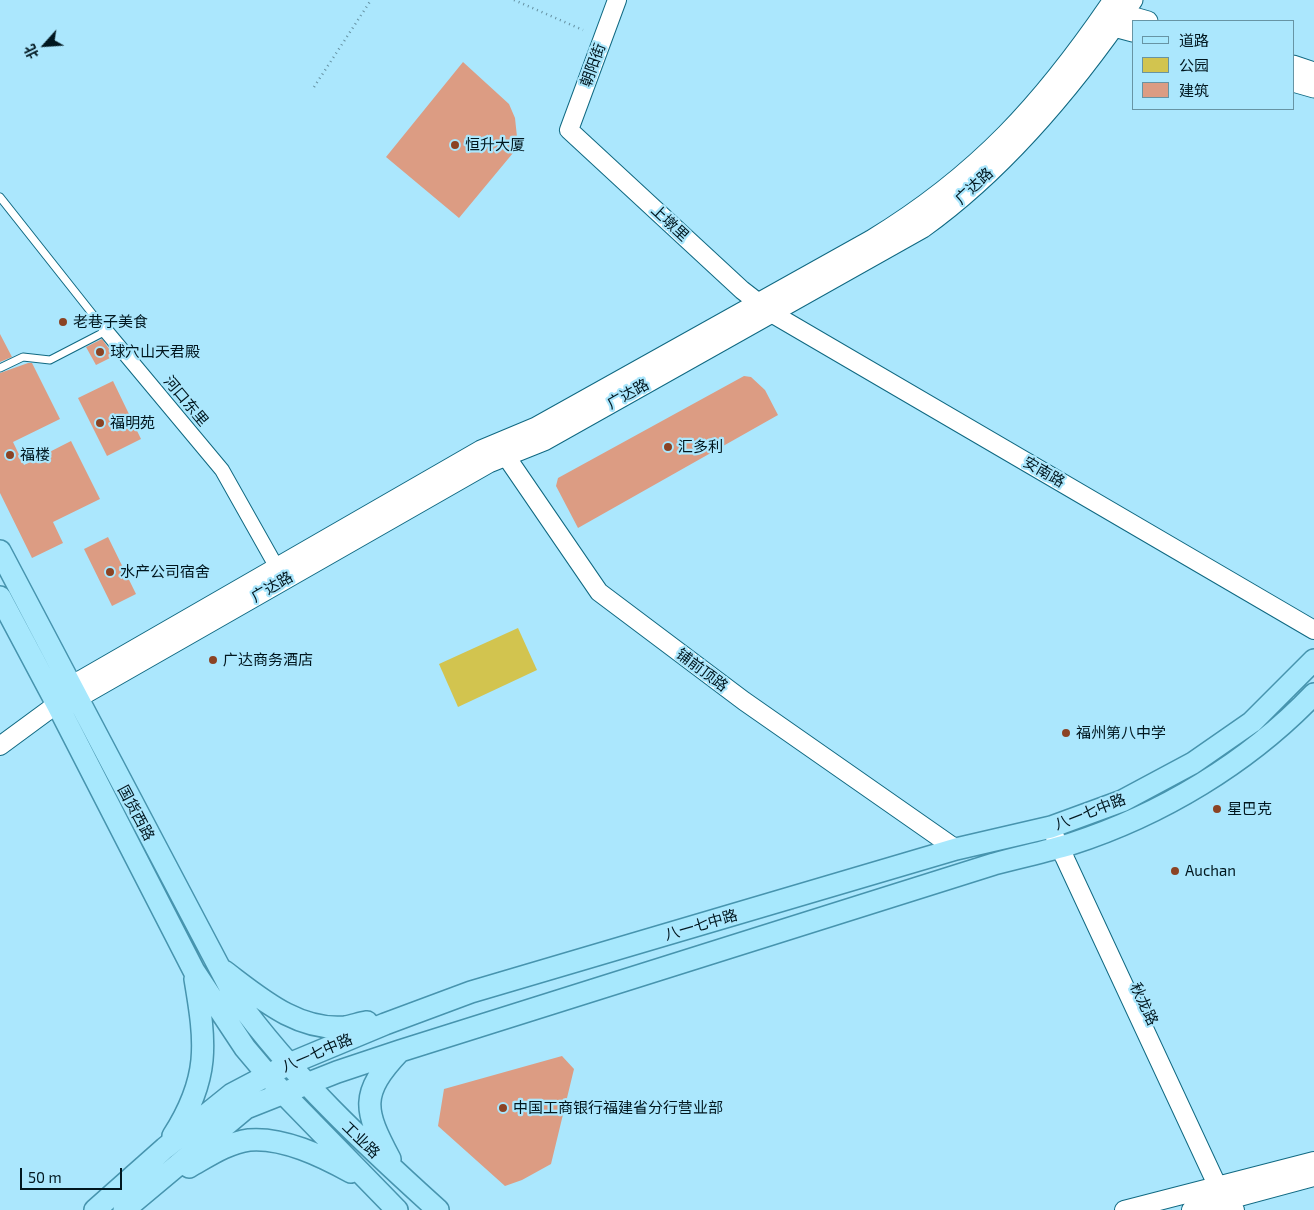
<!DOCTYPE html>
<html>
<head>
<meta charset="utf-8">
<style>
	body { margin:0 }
	#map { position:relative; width:1314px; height:1210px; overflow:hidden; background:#abe7fd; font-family:"Exo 2","Noto Sans SC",sans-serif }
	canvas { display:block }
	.legend { position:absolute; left:1132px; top:20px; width:162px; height:90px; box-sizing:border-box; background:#abe7fd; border:1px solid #6794a4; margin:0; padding:6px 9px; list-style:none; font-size:15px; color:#01171f }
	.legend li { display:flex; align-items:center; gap:10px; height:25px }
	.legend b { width:25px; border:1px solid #6794a4 }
	.north { position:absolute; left:20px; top:20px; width:50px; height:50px; -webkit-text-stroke:4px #abe7fd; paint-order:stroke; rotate:244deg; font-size:14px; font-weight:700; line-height:20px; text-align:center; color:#01171f }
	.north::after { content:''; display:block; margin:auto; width:18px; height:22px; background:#01171f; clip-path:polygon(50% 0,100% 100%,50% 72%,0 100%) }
	.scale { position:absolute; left:20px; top:1168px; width:102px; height:22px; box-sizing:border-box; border:2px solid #01171f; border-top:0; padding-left:6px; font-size:15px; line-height:18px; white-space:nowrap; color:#01171f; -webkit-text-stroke:4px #abe7fd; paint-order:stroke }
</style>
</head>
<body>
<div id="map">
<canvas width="1314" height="1210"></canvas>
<ul class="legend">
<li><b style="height:6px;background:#a7e8fd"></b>道路</li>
<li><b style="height:14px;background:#d2c44f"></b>公园</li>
<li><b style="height:14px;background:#dc9c83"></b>建筑</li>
</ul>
<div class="north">北</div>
<div class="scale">50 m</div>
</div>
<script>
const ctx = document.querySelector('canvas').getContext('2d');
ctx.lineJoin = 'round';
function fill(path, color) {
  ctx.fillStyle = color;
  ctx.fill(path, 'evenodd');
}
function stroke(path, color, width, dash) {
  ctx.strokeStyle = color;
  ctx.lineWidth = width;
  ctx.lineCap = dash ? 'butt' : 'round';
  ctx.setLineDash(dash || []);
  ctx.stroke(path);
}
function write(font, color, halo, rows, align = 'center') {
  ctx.font = font + ' "Exo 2","Noto Sans SC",sans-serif';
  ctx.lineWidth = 4.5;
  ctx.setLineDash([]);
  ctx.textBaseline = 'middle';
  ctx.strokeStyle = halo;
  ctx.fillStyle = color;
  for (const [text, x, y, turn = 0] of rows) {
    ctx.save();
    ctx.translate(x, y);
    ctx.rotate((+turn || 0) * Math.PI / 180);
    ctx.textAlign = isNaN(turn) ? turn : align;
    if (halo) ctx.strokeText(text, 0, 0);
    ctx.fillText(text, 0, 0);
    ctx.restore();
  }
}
const green = new Path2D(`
	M518,628L537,670L458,707L439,664Z`);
const building = new Path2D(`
	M463,62L509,104L515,118L517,137L513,153L459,218L386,157Z
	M0,334L12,357L0,362Z
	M102,339L114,356L96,365L86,347Z
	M28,363H32L60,419L13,442L24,465L71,441L100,499L53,522L63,543L32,558L0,493V373Z
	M744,376L751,377L765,390L778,415L578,528L556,486L558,478Z
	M113,381L141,439L107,456L78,398Z
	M108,537L136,594L112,606L84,549Z
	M562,1056L574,1069L551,1164L522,1180L505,1186L438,1126L444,1089Z`);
const path = new Path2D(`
	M514,0L583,30
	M314,87L371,0`);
const service = new Path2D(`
	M0,197L106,331L50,360L23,357L0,368`);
const minor = new Path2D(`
	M106,331L222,470L276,566`);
const tertiary = new Path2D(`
	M617,0L569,130L742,290L773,314L1314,630
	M499,446L599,592L744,701L956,849
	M0,746L57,704
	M1055,837L1217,1185L1235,1210
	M1124,1210L1314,1161
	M1191,1210L1314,1177`);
const secondary = new Path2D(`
	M1113,11L1148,21
	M1103,24L1133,32
	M1293,65L1314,72
	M1293,82L1314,88
	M63,697L71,686L481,450L536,427L871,240C978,175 1043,103 1113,0
	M63,702L76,699L489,463L544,441L923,228C1004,170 1077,82 1133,0`);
const primary = new Path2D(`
	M0,551L235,997C293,1077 365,1144 438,1210
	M0,597L57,704L194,971L245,1048L283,1093L397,1210
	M224,971C260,998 297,1031 345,1027C352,1026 360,1023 367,1022
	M173,1136C210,1078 206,1044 195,979
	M390,1159C364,1110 359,1094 400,1051
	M189,1167C207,1157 227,1143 249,1140C283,1137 322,1156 351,1172
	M95,1210L165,1148L232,1094L289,1064L385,1024L471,992L956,849L1051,827L1122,801L1193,763L1252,722L1314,660
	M124,1210L246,1108L337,1072L400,1051L994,864C1019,857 1045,852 1071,844C1161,815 1248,763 1314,694`);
const markers = [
	[455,145,5,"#8b4324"],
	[63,322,5,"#8b4324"],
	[100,352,5,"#8b4324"],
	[100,423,5,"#8b4324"],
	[668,447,5,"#8b4324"],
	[10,455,5,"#8b4324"],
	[110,572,5,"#8b4324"],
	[213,660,5,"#8b4324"],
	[1066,733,5,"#8b4324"],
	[1217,809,5,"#8b4324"],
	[1175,871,5,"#8b4324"],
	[503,1108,5,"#8b4324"]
];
const streetNames = [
	["朝阳街",593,65,-70],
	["广达路",974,186,-43],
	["上墩里",670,223,43],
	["广达路",628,394,-29],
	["河口东里",186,401,50],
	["安南路",1044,472,30],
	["广达路",272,587,-30],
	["铺前顶路",702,670,37],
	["八一七中路",1090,812,-21],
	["国货西路",136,813,62],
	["八一七中路",701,925,-16],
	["秋龙路",1144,1004,65],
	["八一七中路",317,1053,-23],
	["工业路",361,1140,44]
];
const poiNames = [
	["恒升大厦",465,145],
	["老巷子美食",73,322],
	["球穴山天君殿",110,352],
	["福明苑",110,423],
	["汇多利",678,447],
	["福楼",20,455],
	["水产公司宿舍",120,572],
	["广达商务酒店",223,660],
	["福州第八中学",1076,733],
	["星巴克",1227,809],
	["Auchan",1185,871],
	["中国工商银行福建省分行营业部",513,1108]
];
fill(green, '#d2c44f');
fill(building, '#dc9c83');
stroke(service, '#106982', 9);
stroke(minor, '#106982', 16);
stroke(tertiary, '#106982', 20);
stroke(secondary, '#106982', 21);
stroke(primary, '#4794ae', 24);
stroke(path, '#6692a3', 2.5, [1, 4]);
stroke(service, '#fff', 7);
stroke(minor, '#fff', 14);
stroke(tertiary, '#fff', 18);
stroke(secondary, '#fff', 19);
stroke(primary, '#a7e8fd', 21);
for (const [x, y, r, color] of markers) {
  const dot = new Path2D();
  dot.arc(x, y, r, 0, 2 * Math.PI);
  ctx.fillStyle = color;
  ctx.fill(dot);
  stroke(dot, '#abe7fd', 2);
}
write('15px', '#01171f', '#abe7fd', streetNames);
write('15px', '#01171f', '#abe7fd', poiNames, 'left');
</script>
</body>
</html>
